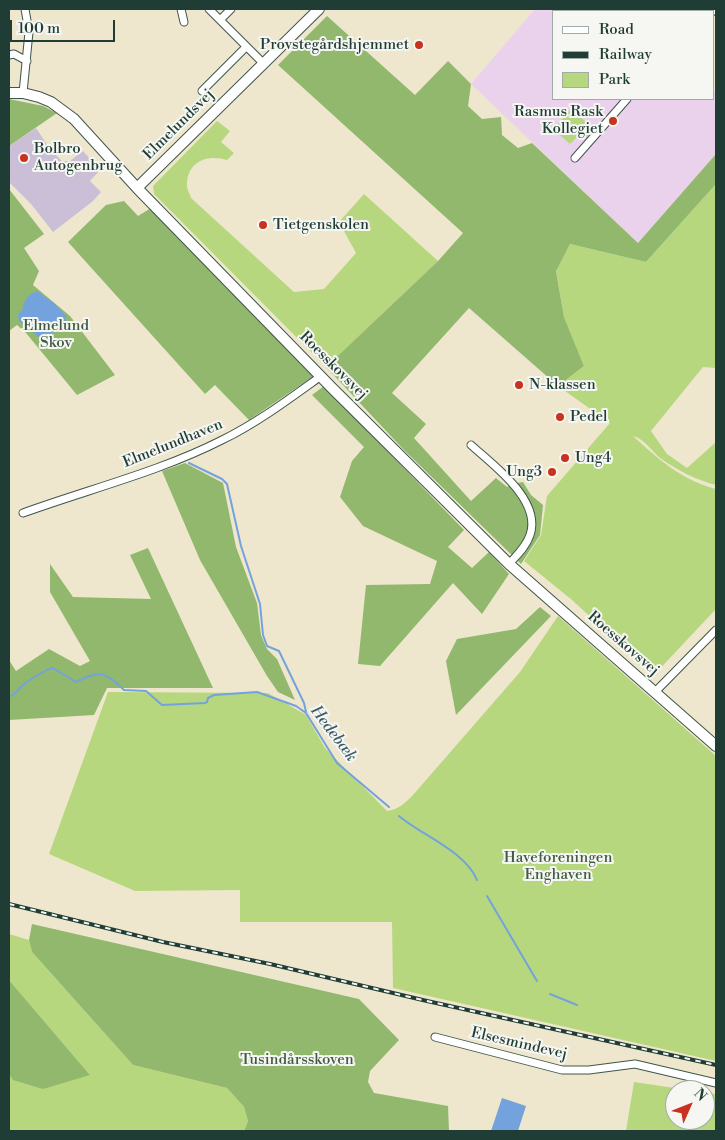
<!DOCTYPE html>
<html>
<head>
<meta charset="utf-8">
<style>
	body { margin:0 }
	#map { position:relative; width:725px; height:1140px; overflow:hidden; background:#eee7ce; font-family:"Libre Bodoni",serif }
	canvas { display:block }
	.frame { position:absolute; inset:0; border:10px solid #1f3d34; pointer-events:none }
	.legend { position:absolute; left:552px; top:10px; width:162px; height:90px; box-sizing:border-box; background:#f6f6f2; border:1px solid #a0aca6; margin:0; padding:6px 9px; list-style:none; font-size:15px; color:#1f3d34 }
	.legend li { display:flex; align-items:center; gap:10px; height:25px }
	.legend b { width:25px; border:1px solid #a0aca6 }
	.north { position:absolute; left:665px; top:1080px; width:50px; height:50px; box-sizing:border-box; background:#f6f6f2; border:1px solid #a0aca6; border-radius:50%; rotate:46deg; font-size:14px; font-weight:700; line-height:20px; text-align:center; color:#1f3d34 }
	.north::after { content:''; display:block; margin:auto; width:18px; height:22px; background:#c8321e; clip-path:polygon(50% 0,100% 100%,50% 72%,0 100%) }
	.scale { position:absolute; left:10px; top:20px; width:105px; height:22px; box-sizing:border-box; border:2px solid #1f3d34; border-top:0; padding-left:6px; font-size:15px; line-height:18px; white-space:nowrap; color:#1f3d34; -webkit-text-stroke:4px #f6f6f2; paint-order:stroke }
</style>
</head>
<body>
<div id="map">
<canvas width="725" height="1140"></canvas>
<div class="frame"></div>
<ul class="legend">
<li><b style="height:6px;background:#fff"></b>Road</li>
<li><b style="height:6px;background:#1f3d34"></b>Railway</li>
<li><b style="height:14px;background:#b7d77e"></b>Park</li>
</ul>
<div class="north">N</div>
<div class="scale">100 m</div>
</div>
<script>
const ctx = document.querySelector('canvas').getContext('2d');
ctx.lineJoin = 'round';
function fill(path, color) {
  ctx.fillStyle = color;
  ctx.fill(path, 'evenodd');
}
function stroke(path, color, width, dash) {
  ctx.strokeStyle = color;
  ctx.lineWidth = width;
  ctx.lineCap = dash ? 'butt' : 'round';
  ctx.setLineDash(dash || []);
  ctx.stroke(path);
}
function write(font, color, halo, rows, align = 'center') {
  ctx.font = font + ' "Libre Bodoni",serif';
  ctx.lineWidth = 4;
  ctx.setLineDash([]);
  ctx.textBaseline = 'middle';
  ctx.strokeStyle = halo;
  ctx.fillStyle = color;
  for (const [text, x, y, turn = 0] of rows) {
    ctx.save();
    ctx.translate(x, y);
    ctx.rotate((+turn || 0) * Math.PI / 180);
    ctx.textAlign = isNaN(turn) ? turn : align;
    if (halo) ctx.strokeText(text, 0, 0);
    ctx.fillText(text, 0, 0);
    ctx.restore();
  }
}
const built = new Path2D(`
	M535,9H621L624,11H554V99H714V90L716,92V154L638,243L471,84Z`);
const industrial = new Path2D(`
	M36,128L50,149L62,161H70L83,151L100,170L90,181L101,192L93,201L53,232L31,204L9,182V146Z`);
const green = new Path2D(`
	M571,109L594,129L586,139L564,120L579,135L570,144L553,129Z
	M217,121L230,131L221,142L234,153L227,160C208,154 188,161 187,183C186,188 190,194 191,198L294,292L324,289L356,253L339,222L364,194L438,261L326,367L154,194L153,186Z
	M716,184V368L703,367L651,431L667,454L687,468L716,442V485C696,480 677,470 660,458C652,451 643,438 633,436C658,459 683,481 716,489V609L654,675L572,600L524,561L541,535L547,496L610,423L558,386L584,366L564,317L556,270L570,244L646,262Z
	M558,616L716,756V1061L393,988L392,922H240V890L135,891L49,854L108,692L268,693L306,715L325,748L387,811C398,810 405,803 413,795L520,672Z
	M9,934L29,940L32,952L133,1065L227,1088L244,1107L248,1121L244,1131H9V1074L14,1080L90,1075L9,980Z
	M634,1082L688,1090H675V1120H705V1093L716,1094V1131H626Z`);
const forest = new Path2D(`
	M327,16L415,95L448,61L471,84L468,106L482,119L501,117L502,135L518,148L532,143L638,243L716,154V184L646,262L570,244L556,271L564,317L584,366L558,386L469,308L392,393L426,424L414,438L471,501L496,478L507,487L511,484L523,482L531,495L543,505L540,535L521,564L404,450L326,367L438,261L463,233L278,65Z
	M9,99L43,106L57,113L9,146Z
	M9,189L44,234L24,248L39,271L33,285L70,316L115,375L77,395L26,333L17,325L9,331Z
	M124,201L138,216L151,208L314,376L249,420L215,385L205,394L68,242L106,205Z
	M324,386L464,530L448,547L472,568L489,552L509,574L482,614L453,583L380,666L358,664L366,585L430,584L437,561L363,526L340,497L352,461L364,447L312,395Z
	M185,463L223,483L236,547L257,603L261,635L267,649L277,659L295,700L278,692L267,676L200,560L162,471Z
	M148,548L213,688H107L94,715L9,720V660L16,671L49,649L80,666L90,661L50,592V564L73,597L151,599L130,555Z
	M540,607L551,616L456,715L446,661L457,639L516,629Z
	M32,924L359,999L399,1040L370,1071L368,1082L374,1093L448,1106L449,1131H244L248,1121L244,1107L227,1088L133,1065L32,952L29,940Z
	M9,980L90,1075L43,1089L13,1080L9,1074Z`);
const water = new Path2D(`
	M37,291L54,303L66,316L65,325L55,332L39,337L19,321L18,314L23,309C24,299 28,295 37,291Z
	M502,1098L526,1106L518,1131H491Z`);
const stream = new Path2D(`
	M189,463L222,479L227,484L241,546L260,604L263,635L267,646L279,651L304,703L306,712
	M9,697C16,694 19,689 24,684C29,680 49,668 53,668L76,682C100,671 103,670 124,690L146,691L162,705L205,703L207,702L208,698L214,695L257,692L296,706L306,713L337,763L389,807
	M399,816C421,835 465,851 477,880
	M487,896L537,981
	M550,994L577,1005`);
const street = new Path2D(`
	M181,9L184,22
	M209,9L263,63
	M575,9L578,11
	M220,20L231,9
	M9,55L14,54L27,61
	M202,91L246,47
	M23,93L29,32L25,9
	M575,158L627,99
	M471,445C493,465 542,500 530,535C526,547 517,555 509,564
	M23,513C89,489 159,472 222,440C257,423 289,399 321,376
	M655,692L716,630
	M435,1037L562,1070H589L635,1064L716,1083`);
const secondary = new Path2D(`
	M708,9L711,11
	M9,93H23L39,97L51,102L74,119L137,188L331,387L509,564L716,746
	M137,188L319,9`);
const rail = new Path2D(`
	M9,904L163,942L270,964L427,1001L716,1065`);
const markers = [
	[419,45,5,"#c8321e"],
	[613,121,5,"#c8321e"],
	[24,158,5,"#c8321e"],
	[263,225,5,"#c8321e"],
	[519,385,5,"#c8321e"],
	[560,417,5,"#c8321e"],
	[565,458,5,"#c8321e"],
	[552,472,5,"#c8321e"]
];
const poiNames = [
	["Provstegårdshjemmet",409,45,"right"],
	["Rasmus Rask",603,112,"right"],
	["Kollegiet",603,129,"right"],
	["Bolbro",34,149],
	["Autogenbrug",34,166],
	["Tietgenskolen",273,225],
	["N-klassen",529,385],
	["Pedel",570,417],
	["Ung4",575,458],
	["Ung3",542,472,"right"]
];
const streetNames = [
	["Elmelundsvej",179,125,-45],
	["Roesskovsvej",333,366,45],
	["Elmelundhaven",173,444,-22],
	["Roesskovsvej",623,644,41],
	["Elsesmindevej",519,1044,13]
];
const parkNames = [
	["Elmelund",56,326],
	["Skov",56,343],
	["Haveforeningen",558,858],
	["Enghaven",558,875],
	["Tusindårsskoven",297,1060]
];
const waterNames = [
	["Hedebæk",333,734,53]
];
fill(built, '#ead1ec');
fill(industrial, '#cabfd6');
fill(green, '#b7d77e');
fill(forest, '#91b86d');
fill(water, '#74a2dd');
stroke(stream, '#74a2dd', 2);
stroke(street, '#3e564b', 9);
stroke(secondary, '#3e564b', 12);
stroke(street, '#fff', 7);
stroke(secondary, '#fff', 10);
stroke(rail, '#1f3d34', 4);
stroke(rail, '#f6f6f2', 2, [5.5]);
for (const [x, y, r, color] of markers) {
  const dot = new Path2D();
  dot.arc(x, y, r, 0, 2 * Math.PI);
  ctx.fillStyle = color;
  ctx.fill(dot);
  stroke(dot, '#f6f6f2', 2);
}
write('15px', '#1f3d34', '#f6f6f2', poiNames, 'left');
write('15px', '#1f3d34', '#f6f6f2', streetNames);
write('15px', '#3d5c43', '#f6f6f2', parkNames);
write('italic 16px', '#395b67', '#f6f6f2', waterNames);
</script>
</body>
</html>
